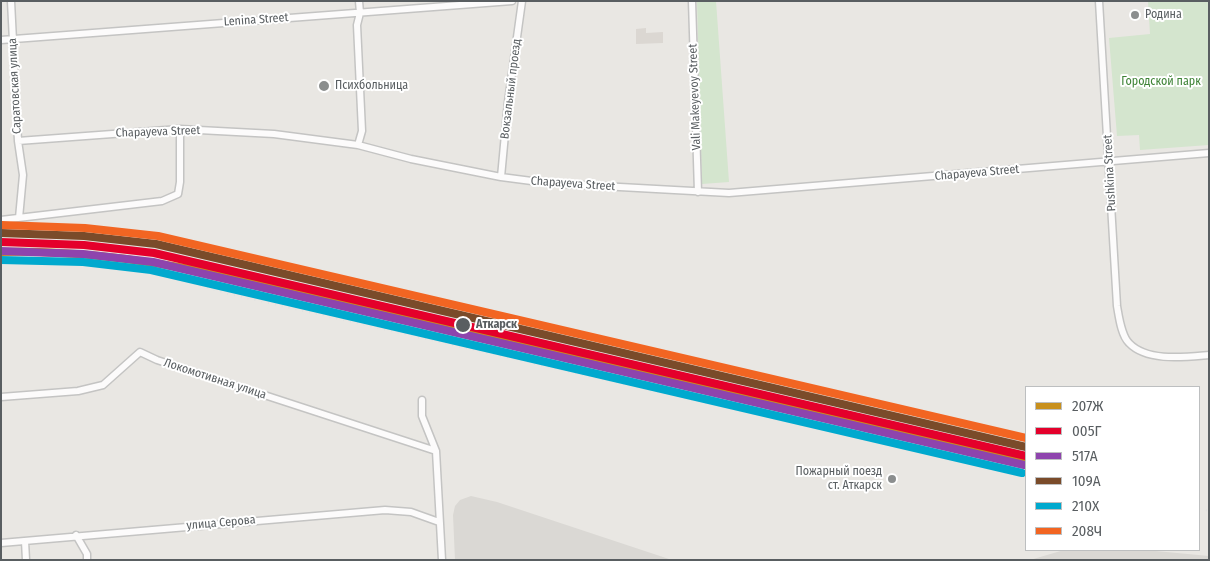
<!DOCTYPE html>
<html>
<head>
<meta charset="utf-8">
<style>
	body { margin:0 }
	#map { position:relative; width:1210px; height:561px; overflow:hidden; background:#e9e7e3; font-family:"Fira Sans Condensed",sans-serif }
	canvas { display:block }
	.frame { position:absolute; inset:0; border:2px solid #595e61; pointer-events:none }
	.legend { position:absolute; left:1025px; top:386px; width:175px; height:165px; box-sizing:border-box; background:#fff; border:1px solid #bdbfc0; margin:0; padding:6px 9px; list-style:none; font-size:15px; color:#595e61 }
	.legend li { display:flex; align-items:center; gap:10px; height:25px }
	.legend b { width:25px; border:1px solid #bdbfc0 }
</style>
</head>
<body>
<div id="map">
<canvas width="1210" height="561"></canvas>
<div class="frame"></div>
<ul class="legend">
<li><b style="height:6px;background:#c8901d"></b>207Ж</li>
<li><b style="height:6px;background:#e4002b"></b>005Г</li>
<li><b style="height:6px;background:#8e44ad"></b>517А</li>
<li><b style="height:6px;background:#7a4b2a"></b>109А</li>
<li><b style="height:6px;background:#00a9ce"></b>210Х</li>
<li><b style="height:6px;background:#f26522"></b>208Ч</li>
</ul>
</div>
<script>
const ctx = document.querySelector('canvas').getContext('2d');
ctx.lineJoin = 'round';
function fill(path, color) {
  ctx.fillStyle = color;
  ctx.fill(path, 'evenodd');
}
function stroke(path, color, width, dash) {
  ctx.strokeStyle = color;
  ctx.lineWidth = width;
  ctx.lineCap = dash ? 'butt' : 'round';
  ctx.setLineDash(dash || []);
  ctx.stroke(path);
}
function write(font, color, halo, rows, align = 'center') {
  ctx.font = font + ' "Fira Sans Condensed",sans-serif';
  ctx.lineWidth = 4;
  ctx.setLineDash([]);
  ctx.textBaseline = 'middle';
  ctx.strokeStyle = halo;
  ctx.fillStyle = color;
  for (const [text, x, y, turn = 0] of rows) {
    ctx.save();
    ctx.translate(x, y);
    ctx.rotate((+turn || 0) * Math.PI / 180);
    ctx.textAlign = isNaN(turn) ? turn : align;
    if (halo) ctx.strokeText(text, 0, 0);
    ctx.fillText(text, 0, 0);
    ctx.restore();
  }
}
const industrial = new Path2D(`
	M471,496L497,502L672,560H455L453,515L455,506L460,500Z
	M1064,550H1145L1209,556V560H1030Z`);
const education = new Path2D(`
	M646,28V33L663,32V43L636,44V29Z`);
const green = new Path2D(`
	M697,1H716L729,182L702,184Z
	M1148,1H1209V145L1140,150L1139,135L1117,136L1109,38L1150,34Z`);
const street = new Path2D(`
	M11,1L18,141
	M692,1L698,192
	M1099,1L1117,306C1119,317 1121,335 1129,343C1147,362 1185,357 1209,355
	M1,40L512,1
	M358,145L362,131L357,25L360,13L359,1
	M501,177L508,102L522,1
	M19,218L23,175L18,141L180,129L274,134L358,145L411,159L501,177L547,183L729,193L1209,153
	M1,220L162,201L178,194L180,182V129
	M1,397L78,391L103,385L140,352L157,360L436,451
	M422,400V416L436,451L442,560
	M76,535L87,554V560
	M25,541L26,560
	M1,543L385,510L411,512L439,522`);
const rail = new Path2D(`
	M1,256L53,255L124,263L229,294L1026,476
	M1199,509L1209,511`);
const rail1 = new Path2D(`
	M1,252C69,250 135,259 202,271L1026,462`);
const rail2 = new Path2D(`
	M1,242L84,245L154,253L1026,456`);
const rail3 = new Path2D(`
	M1,251L83,254L153,262L1024,465`);
const rail4 = new Path2D(`
	M1,233L84,236L156,244L1026,447`);
const rail5 = new Path2D(`
	M1,260L83,262L151,270L1022,473`);
const rail6 = new Path2D(`
	M2,225L85,228L158,236L1026,438`);
const markers = [
	[1135,15,5,"#8b8e8e"],
	[324,86,6,"#8b8e8e"],
	[463,325,8,"#595e61"],
	[892,479,5,"#8b8e8e"]
];
const poiNames = [
	["Родина",1145,15],
	["Психбольница",335,86],
	["Пожарный поезд",882,472,"right"],
	["ст. Аткарск",882,486,"right"]
];
const streetNames = [
	["Lenina Street",256,20,-4],
	["Саратовская улица",15,86,-93],
	["Вокзальный проезд",511,89,-83],
	["Vali Makeyevoy Street",695,97,-92],
	["Chapayeva Street",158,132,-2],
	["Chapayeva Street",977,173,-5],
	["Pushkina Street",1110,173,-93],
	["Chapayeva Street",573,184,4],
	["Локомотивная улица",215,379,18],
	["улица Серова",221,523,-5]
];
const parkNames = [
	["Городской парк",1161,82]
];
const stopNames = [
	["Аткарск",476,325]
];
fill(industrial, '#dad8d4');
fill(education, '#dbd7d2');
fill(green, '#d4e5ce');
stroke(street, '#c4c4c3', 9);
stroke(street, '#fcfbfb', 6);
stroke(rail, '#e0e1e0', 2, [1, 6]);
stroke(rail1, '#c8901d', 8);
stroke(rail2, '#e4002b', 8);
stroke(rail3, '#8e44ad', 8);
stroke(rail4, '#7a4b2a', 8);
stroke(rail5, '#00a9ce', 8);
stroke(rail6, '#f26522', 8);
for (const [x, y, r, color] of markers) {
  const dot = new Path2D();
  dot.arc(x, y, r, 0, 2 * Math.PI);
  ctx.fillStyle = color;
  ctx.fill(dot);
  stroke(dot, '#fff', 2);
}
write('12px', '#595e61', '#fff', poiNames, 'left');
write('12px', '#595e61', '#fff', streetNames);
write('12px', '#3e8336', '#fff', parkNames);
write('bold 12px', '#595e61', '#fff', stopNames, 'left');
</script>
</body>
</html>
